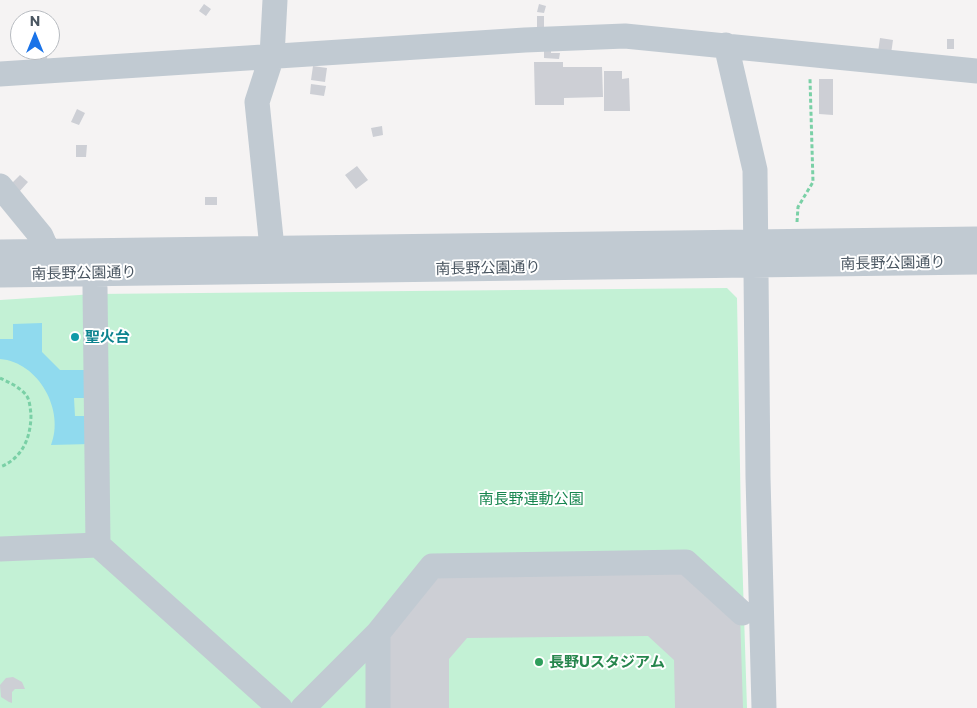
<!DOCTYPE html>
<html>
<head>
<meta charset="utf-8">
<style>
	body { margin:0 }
	#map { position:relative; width:977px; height:708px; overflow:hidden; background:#f5f3f3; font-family:Commissioner,sans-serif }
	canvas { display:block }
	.north { position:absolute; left:10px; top:10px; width:50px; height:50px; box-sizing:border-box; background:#fff; border:1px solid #b7bbc0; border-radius:50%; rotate:0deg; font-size:14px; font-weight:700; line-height:20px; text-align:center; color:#4a5661 }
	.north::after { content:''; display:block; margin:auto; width:18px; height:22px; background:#1a73e8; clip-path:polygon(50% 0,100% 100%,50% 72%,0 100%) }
</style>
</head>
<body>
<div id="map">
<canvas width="977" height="708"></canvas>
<div class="north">N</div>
</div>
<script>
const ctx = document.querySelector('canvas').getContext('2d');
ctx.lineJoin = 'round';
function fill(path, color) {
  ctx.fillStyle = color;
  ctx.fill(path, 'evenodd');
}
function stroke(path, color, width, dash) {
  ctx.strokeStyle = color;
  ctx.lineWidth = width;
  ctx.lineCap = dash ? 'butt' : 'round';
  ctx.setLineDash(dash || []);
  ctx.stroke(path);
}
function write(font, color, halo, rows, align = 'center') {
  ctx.font = font + ' Commissioner,"Noto Sans JP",sans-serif';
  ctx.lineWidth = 4;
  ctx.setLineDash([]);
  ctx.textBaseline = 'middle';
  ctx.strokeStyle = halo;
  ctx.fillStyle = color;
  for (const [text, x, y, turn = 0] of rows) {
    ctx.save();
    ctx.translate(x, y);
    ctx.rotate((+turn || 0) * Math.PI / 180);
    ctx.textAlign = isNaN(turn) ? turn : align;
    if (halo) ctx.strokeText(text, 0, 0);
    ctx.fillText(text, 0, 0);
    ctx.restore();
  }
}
const green = new Path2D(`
	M727,288L737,298L741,522L747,708H0V300L95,294Z`);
const water = new Path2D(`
	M42,323V352L60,370H87L88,398H74L75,416H89L90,444L51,445C65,411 39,362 0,359V339H13V324Z`);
const building = new Path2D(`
	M204,4L211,9L206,16L199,11Z
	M539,4L546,6L544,13L537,12Z
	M537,16H544V30H537Z
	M880,38L893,40L891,54L878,52Z
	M947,39H954V49H947Z
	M544,49H551V53H560L559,59L544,58Z
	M38,50H46L48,64L40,65Z
	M534,62H563V67H602L603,97L564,98V105H535Z
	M313,66L327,68L325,82L311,80Z
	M604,71H622V79L629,78L630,111H604Z
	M819,79H833V115L819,114Z
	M311,84L326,86L324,96L310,94Z
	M77,109L85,113L79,125L71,122Z
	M382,126L383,135L373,137L371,128Z
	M76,145H87L86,157H76Z
	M357,166L368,180L356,189L345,175Z
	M20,175L28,182L19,192L11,184Z
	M205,197H217V205H205Z
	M688,565L740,614L743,708H675L674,660L648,636L467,638L449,659V708H384V639L441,570Z
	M13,677L22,682L25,689H15L12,692V703L9,702L1,697L0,685L6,678Z`);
const path = new Path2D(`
	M797,222L798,207L813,182L810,79
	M0,378C8,382 20,387 26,395C30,400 30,408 31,414C31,437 23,458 0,467`);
const minor = new Path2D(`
	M726,45L755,170L758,477L764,708
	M0,74L525,40L625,36L977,71
	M0,186L41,236L48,252
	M272,248L257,102L272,56L275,0
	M0,252L977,239
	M0,275L977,262
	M98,545L280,708
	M0,549L98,545L95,288
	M378,633V708
	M303,708L378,633L432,566L686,562L742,613`);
const markers = [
	[75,337,5,"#0f9aa8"],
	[539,662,5,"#2e9e5b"]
];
const streetNames = [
	["南長野公園通り",893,263,-1],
	["南長野公園通り",488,268,-1],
	["南長野公園通り",84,273,-1]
];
const cultureNames = [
	["聖火台",85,337]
];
const parkNames = [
	["南長野運動公園",531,499]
];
const leisureNames = [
	["長野Uスタジアム",549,662]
];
fill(green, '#c3f1d5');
fill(water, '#90daee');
fill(building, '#cdcfd5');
stroke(path, '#7ad0a6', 3, [4, 2.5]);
stroke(minor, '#c1cad2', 25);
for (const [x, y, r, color] of markers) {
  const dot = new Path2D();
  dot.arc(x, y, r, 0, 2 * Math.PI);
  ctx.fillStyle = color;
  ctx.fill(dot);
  stroke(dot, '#fff', 2);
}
write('15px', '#4a5661', '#fff', streetNames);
write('bold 15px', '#0d838f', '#fff', cultureNames, 'left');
write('15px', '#17864f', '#fff', parkNames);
write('bold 15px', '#27864d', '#fff', leisureNames, 'left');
</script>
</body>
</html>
